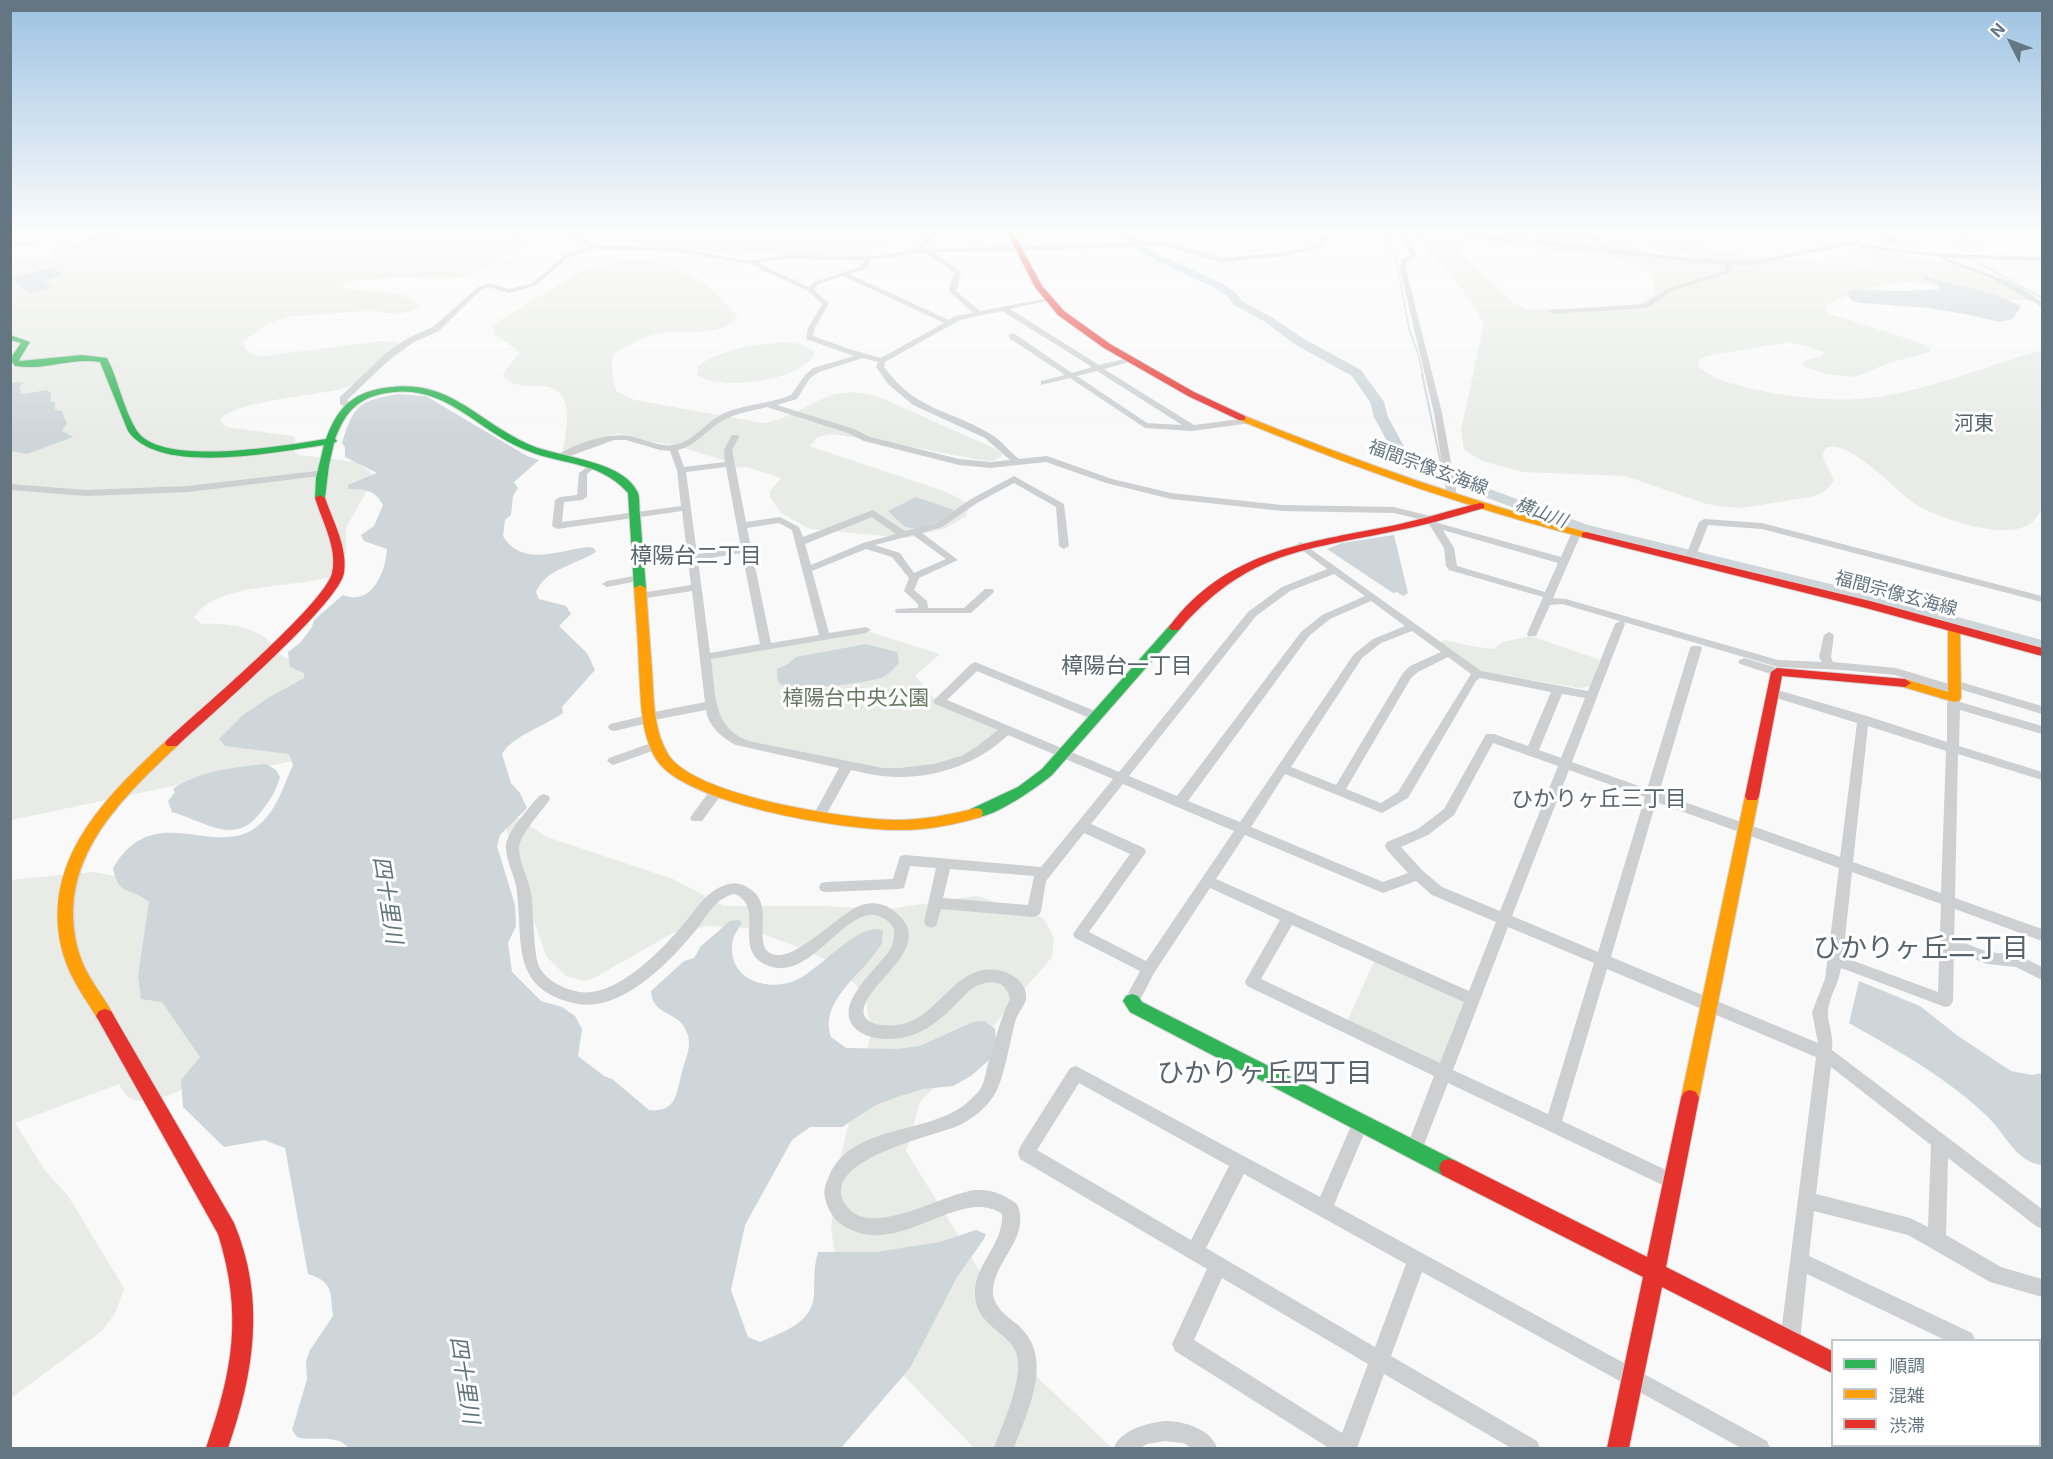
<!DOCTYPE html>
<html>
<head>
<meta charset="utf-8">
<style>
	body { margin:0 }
	#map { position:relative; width:2053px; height:1459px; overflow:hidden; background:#f9f9f9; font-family:Inter,"Noto Sans JP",sans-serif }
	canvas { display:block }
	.frame { position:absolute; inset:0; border:12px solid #657683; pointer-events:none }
	.legend { position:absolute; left:1831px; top:1339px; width:210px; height:108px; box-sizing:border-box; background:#fff; border:2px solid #c1c8cd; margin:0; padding:8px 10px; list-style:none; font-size:18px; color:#657683 }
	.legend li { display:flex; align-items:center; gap:12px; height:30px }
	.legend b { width:30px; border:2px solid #c1c8cd }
	.north { position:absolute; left:1981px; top:12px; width:60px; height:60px; -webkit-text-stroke:4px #fff; paint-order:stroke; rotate:312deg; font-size:16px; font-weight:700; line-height:24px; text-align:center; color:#657683 }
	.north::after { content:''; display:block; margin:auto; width:21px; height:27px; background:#657683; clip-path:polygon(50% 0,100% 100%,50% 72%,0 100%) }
</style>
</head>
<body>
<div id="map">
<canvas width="2053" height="1459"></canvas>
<div class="frame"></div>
<ul class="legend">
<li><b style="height:8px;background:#30b455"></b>順調</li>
<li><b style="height:8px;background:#ff9f0a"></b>混雑</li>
<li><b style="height:8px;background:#e5322d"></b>渋滞</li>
</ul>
<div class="north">N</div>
</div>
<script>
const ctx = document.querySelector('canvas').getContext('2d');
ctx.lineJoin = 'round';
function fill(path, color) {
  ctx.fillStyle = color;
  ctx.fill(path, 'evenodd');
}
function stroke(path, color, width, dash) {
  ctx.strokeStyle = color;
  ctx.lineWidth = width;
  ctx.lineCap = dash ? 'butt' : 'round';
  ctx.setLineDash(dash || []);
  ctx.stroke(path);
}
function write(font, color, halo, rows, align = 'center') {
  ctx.font = font + ' Inter,"Noto Sans JP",sans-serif';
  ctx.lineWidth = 6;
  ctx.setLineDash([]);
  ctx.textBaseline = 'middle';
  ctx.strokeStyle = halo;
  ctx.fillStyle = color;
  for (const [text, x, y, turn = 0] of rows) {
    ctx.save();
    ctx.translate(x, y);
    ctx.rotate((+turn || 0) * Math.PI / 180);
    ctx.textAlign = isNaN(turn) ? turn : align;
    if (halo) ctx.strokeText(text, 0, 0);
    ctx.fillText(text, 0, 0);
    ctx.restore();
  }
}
const green = new Path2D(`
	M128,232H514L530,244L474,274L461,278C438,281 354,273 342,286L346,289C366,292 409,290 421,306L412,311L397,314L369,311L294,316L268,323L243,342L245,349L255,355L264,356L381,341L397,342L404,347L405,351L400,354C381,366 362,384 340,389C315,396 233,401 220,420L226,427L292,436L295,438V452L298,455L357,462L375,476L346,528V554L333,576C294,589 219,581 194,617L201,624C224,623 243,625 263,636C269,639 271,645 276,650C288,663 306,663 323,666L293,761L11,820L10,451L27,454L62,431L67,423L64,414L55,410V403L51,401L47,390L21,394L19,391L22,385L18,382L11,383V257L47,258L58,244Z
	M619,232H909C891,243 870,250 849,253C817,258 636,254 616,236Z
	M1423,232L1557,233L1595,238L1690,263L1701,260L1684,252L1608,232H1697L1690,239C1700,258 1844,265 1871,265L1872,261L1850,251L1856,248L1867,249C1909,255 2002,270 2034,295V300H2000L1913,282C1885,282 1850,292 1825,306V310L1831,314L1924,344L1931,349L1930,352L1889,363L1855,377L1826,374L1803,366L1804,361L1822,356L1824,352L1790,342L1706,356L1698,361L1699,367C1718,383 1744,387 1767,392C1796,397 1828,401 1858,399C1922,394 1981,367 2042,350V508C2040,511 2038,516 2035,519C2014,545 1941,519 1917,505C1897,493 1850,438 1826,448L1822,455L1834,481L1825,491L1815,496L1741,508L1724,507L1707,504L1625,476L1523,472L1483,461L1464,450L1461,430L1484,323C1474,306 1464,291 1451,276C1440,262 1425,253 1419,235ZM1470,240L1610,258C1628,262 1640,266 1653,278L1655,294L1639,304L1615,309H1526L1512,302L1458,249V246Z
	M1872,232H1919L1917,234L1922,242C1905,250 1887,241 1872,232Z
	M1926,232H1961L1982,248H1971Z
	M628,261C683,260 703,278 738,317C725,338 679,329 657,334C641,337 628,346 614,354C610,368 613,379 617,392L635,400L763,423C810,416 822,380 879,397L994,448L1002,453V456L993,461L980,460L875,440L829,434L818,437L809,446L947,492L969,504L966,516L946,528L906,538L810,529L781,513L770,497V491L781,478L747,467L734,468L733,463L674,445L644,441L618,433L563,451C567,425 577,385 537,386C526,386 515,386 505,379L503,374L520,352L495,335L493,328L500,320L581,271Z
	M788,342L801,344L815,352C805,381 720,392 697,375L698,367C716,349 763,343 788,342Z
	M870,632L940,654L915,676L941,706L997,729L998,733L967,755L916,769L881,768L748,742L726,729L716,703L710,661L713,658Z
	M1531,636L1600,660L1590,686L1579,688L1479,671L1439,643L1444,640L1476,647L1493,649L1502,642Z
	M500,806L547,837L673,879L724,906H822L889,909L977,896L1043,918L1054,937L1052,957L982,1039L920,1102L906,1151L971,1256L1037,1377L1112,1448H974L902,1374L840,1291L831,1227L841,1155L871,1034L866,1001L856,985L829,961L801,948L746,928L709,926L673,933L594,978L584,981L566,976L547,957L531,914Z
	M93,872L132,879L294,872L190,1086C177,1093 140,1108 127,1096C124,1094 121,1087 119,1084L15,1123L44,1169L68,1196L124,1288L116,1312L102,1331L11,1398L10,880Z
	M1375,960L1461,999L1464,1003L1441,1062L1435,1063L1347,1021Z`);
const water = new Path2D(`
	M53,267L62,274L45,281L51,287L30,293L11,280V278Z
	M1925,277L1996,295L2021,306L2013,319L1999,322L1965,314L1929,308L1861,303L1853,301L1847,295L1851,290L1906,291L1939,289V285L1924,279Z
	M18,382L24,383L20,387L21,394L47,390L51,393V401L55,402V410L62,411L67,423L62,431L73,437L27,454L11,451V383Z
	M398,394L426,396L527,456L539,460L514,482L518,488L513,496L511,515L505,520L503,536C521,567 558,551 587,547L594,548L596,552C576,565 546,568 536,592L539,599L566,606L571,614L559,626L587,653L595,670L562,707L563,713C545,726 512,736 502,754L511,783L520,793L527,808L500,835L497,846L515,905L516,926L508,943L512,972L541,1001L562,1007L575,1016L582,1029L578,1056L604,1076L612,1079L649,1110C679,1114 677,1087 683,1068C688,1052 694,1040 682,1024C673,1012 652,1013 651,991L684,961L694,958L701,946L730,921L739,920L742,923C739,927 735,934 733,939C725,978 764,992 794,981C817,973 862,918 883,931L882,943L876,952C858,977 819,1003 831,1037L846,1048L897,1049L920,1046L973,1022L985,1021L995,1029L997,1053L971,1076L953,1086L923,1089L897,1097L876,1105L842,1127H810L792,1140L745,1225L731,1290L748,1337L760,1342C782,1332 812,1324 814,1295C815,1277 813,1271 818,1252H876L940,1242L976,1230L986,1234L984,1239L957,1277L910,1368L841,1448H348C338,1433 313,1442 297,1437L292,1430L307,1379L306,1361L310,1350L333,1316C330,1292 334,1282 308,1274L285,1148L264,1140L224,1147L183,1107L181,1080L200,1057L162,1002L141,999L138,976L149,902C129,886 119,897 113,868C155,796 218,863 260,824C278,808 283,786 293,765L289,754L225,746L219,739L243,715L268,698L304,678V673L290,667L288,652L300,643L312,627L314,620L343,595C372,607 386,571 387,549L364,541L361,535L374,526L383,505C375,490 365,489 348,489V485L377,473L345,457V447L342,443C354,404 359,401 398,394Z
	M916,497L954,510C942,520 922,532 906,527C901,525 893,515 888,511Z
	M1394,535L1408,593L1403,596L1397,592L1393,593L1327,549L1342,543Z
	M866,644L897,652L899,663C895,667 890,673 885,676C874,683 792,692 782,685C776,681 777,675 777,669L788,664L796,657Z
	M266,764L276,770L280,777C276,791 270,801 260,813C234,847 205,821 172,812L168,801L175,792L173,789C198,771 236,767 266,764Z
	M1859,981L1920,1006L1958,1036L2011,1071L2032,1075L2042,1073V1165C2017,1163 2005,1134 1989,1118C1948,1078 1898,1051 1849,1023Z`);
const streamFar1 = new Path2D(`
	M1387,232L1390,236L1383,244L1395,253L1409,329L1418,353L1423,376
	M1973,260L2042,298`);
const stream = new Path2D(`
	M1422,374L1444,478`);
const river = new Path2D(`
	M1119,232H1130L1150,250L1223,284L1235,292L1242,301L1273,318L1304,339L1361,370L1384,402L1388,417L1407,452L1424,465L1588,525L1888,598L2042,640V650L1876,606L1577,531L1414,471L1394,454L1374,417L1370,402L1352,376L1296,345L1265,322L1234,305L1227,296L1215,288L1142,254Z`);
const street = new Path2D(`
	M558,232H566L598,246L673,247L747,261L786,255L880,256L915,249L933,232H939L923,249L1020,246L1014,232H1020L1027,246L1163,241L1222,258L1286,252L1310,247L1316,244L1326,232H1332L1320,246L1314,249L1286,256L1222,262L1204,258L1163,245L1025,251L934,252L959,271L961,275L956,291L980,311L1050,298V300L1010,309L1099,365L1133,357V361L1104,369L1194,425L1248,418L1251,419V423L1192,431L1145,428L1070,378L1041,385V381L1065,375L1009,338V334H1015L1072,373L1092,367L1002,311L960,320L885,362L884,367C918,413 949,408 992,435C1002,441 1010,452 1019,459L1047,456L1112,479L1171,493L1282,505L1394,507L1434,517L1438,523L1561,557L1571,534L1576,531L1581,534L1553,598L1566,599L1778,660L1822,662L1819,657L1824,635L1829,632L1834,635L1831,657L1833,662L1896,668L1949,684L1950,681L1954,680L2042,706V714L1959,689L1958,693L1954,694L1895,675L1842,670L1778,667L1624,622L1625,624L1572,762L1647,789L1690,648L1692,646H1700L1702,648L1659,793L1840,857L1857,723L1770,696L1768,693L1770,690L1774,689L1867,716L1947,742V704L1950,695H1958L1960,702L2042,726V734L1960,710L1959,746L2042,772V780L1958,754L1955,898L2042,929V941L1955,909L1954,939L1988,952L2019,955L2042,967V980L2016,967L1987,964L1954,951L1953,1001L1950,1006L1945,1007L1841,968C1839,983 1829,997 1828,1011C1827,1022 1834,1035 1832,1050L2042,1209V1229L2036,1226L1948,1158L1946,1235L2001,1267L2042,1279V1297L1990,1282L1908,1235L1814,1211L1809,1256L1972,1333L1975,1340H1945L1807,1274L1800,1341L1797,1348L1790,1351L1783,1348L1780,1341L1816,1057L1607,969L1562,1121L1679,1176L1682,1182L1679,1188L1673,1190L1448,1083L1420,1155L1414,1157L1408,1155L1406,1149L1434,1076L1247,986L1245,982L1247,978L1280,920L1210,888L1154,973L1137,1006L1132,1007L1127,1006L1124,1001L1140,971L1075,938L1073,934L1130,854L1084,833L1046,881L1041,911L1039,915L1034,917L941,909L936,926L931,928L926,926L924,922L936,868L910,866L904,888L899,889L826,892L821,891L819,887L821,883L826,882L893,879L900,856L905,855L1041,867L1113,779L1008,735C976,766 928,781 883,776C872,775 861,772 851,770L825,817H815L814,814L839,768L736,745C722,738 708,726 706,710L654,720L653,722L614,731L610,730L608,727L610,724L644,716L649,713L705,702L692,591L640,599L635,596L640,593L691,585L682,511L557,529L552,526L555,500L560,497L577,495L579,473L593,463L597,466L587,474V497L582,500L564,502L562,522L681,506L677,470L670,451L660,450L626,440H614L562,459L559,460L555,457C570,445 609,432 629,436C645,439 662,449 678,444C696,439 707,421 724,413C746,404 769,404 791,395L805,375L813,368L854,356L806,339L808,328L822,304L808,291L750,264L673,251L593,249L568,258L535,286L509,293L489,287L482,289L439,331L414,342L392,357L347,400L353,406L352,408H346L340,404V397L386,353L408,338L433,327L478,287L489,283L509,289L531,284L564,256L588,246ZM917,253H926L954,273L949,289L950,292L973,313L955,316L949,320L849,274C859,271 868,270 871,260ZM786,259L864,260L860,267L814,282L809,287L757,263ZM843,276L944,323L881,358L849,349L813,336L815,328L829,303L814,290L818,284ZM863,358L878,362L876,367L888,384L913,405L985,438L1010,460L991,462L959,459L870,437L854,429L777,405L797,399L810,378L819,372ZM1097,371L1182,425L1147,423L1077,376ZM767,407L848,433L864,441L959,465L991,468L1046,462L1106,483L1171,499L1282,511L1394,513L1427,521L1444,548L1446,566L1449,570L1543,597L1527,634L1528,636H1536L1550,605L1562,604L1620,621L1615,624L1588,691L1481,671L1301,542L1296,545L1298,547L1327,569L1282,587L1248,612L1119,772L947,700L977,671L1092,719H1100L1102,716L1100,713L975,662L971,664L933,701L935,704L998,730L975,748L961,756L934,764L900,768H883L753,742C712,731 716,694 711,659L866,633L871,630L866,627L829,633L812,571L866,549L892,557L909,578L904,591L918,604V608L896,609L895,611L896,613H971L993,593L994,591L993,589H985L964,608H928L927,601L914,590L919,578L958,560L922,533L942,527L977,503L1014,483L1056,507L1059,546L1064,549L1069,546L1064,504L1014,476L971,499L936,523L905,531L873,510L803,537L799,527L780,517L746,522L732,450L739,437L738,435H732L724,450L725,462L684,467L678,450C697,445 706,430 722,421C736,413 752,411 767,407ZM726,467L741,548L697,554L686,472ZM872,517L896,534L863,543L811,565L805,544ZM779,523L792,530L819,635L771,643L747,528ZM1443,530L1558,563L1545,592L1457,566L1454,548ZM913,535L946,559L914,573L900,553L875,545ZM742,553L760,644L710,653L698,560ZM1334,574L1365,596L1322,615L1301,632L1177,796L1129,776L1256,616L1290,591ZM1371,601L1405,626L1373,639L1354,654L1240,822L1188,801L1309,636L1330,619ZM1412,631L1441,652L1410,666L1403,673L1336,785L1291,767L1362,658L1381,643ZM1448,657L1471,674L1398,792L1381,803L1346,789L1411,678L1418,672ZM1480,678L1551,692L1528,746L1494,734H1486L1444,809L1418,829L1387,842L1385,846L1387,850L1408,873L1383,882L1251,827L1285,774L1382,813L1408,798L1476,681ZM1562,694L1585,698L1561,758L1539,750ZM1868,726L1946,751L1941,893L1853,862ZM1493,743L1558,766L1500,911L1442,887L1423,871L1401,847L1428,835L1454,815ZM1569,770L1645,797L1598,952L1512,916ZM1123,784L1234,831L1146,961L1089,932L1146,852L1144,848L1091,824ZM1656,802L1839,868L1825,979L1812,1012L1818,1043L1611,957ZM1245,835L1383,893L1416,881L1432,895L1496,922L1469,991L1216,879ZM950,869L1034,876L1028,905L943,898ZM1852,872L1941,904L1938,992L1843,957ZM1292,925L1464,1002L1440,1063L1261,979ZM1508,927L1594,963L1548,1114L1453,1070ZM1831,1067L1931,1145L1928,1227L1910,1218L1816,1194Z
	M1399,232H1405L1417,256L1406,262V269L1442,413L1457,496L1452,499L1447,496L1434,413L1400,269L1401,260L1410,255Z
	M1448,232H1464L1690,258L1731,261H1752L1846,242L1929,253L2042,257V261L1946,258L2010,282L2042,302V307L1993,279L1942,260L1943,257L1846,246L1752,265H1734L1730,273L1673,290L1647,308L1553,314L1549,312L1550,310L1645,304L1669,288L1725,271L1727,265L1690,262L1485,238Z
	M1870,232H1878L1907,247L1902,248Z
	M37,241L40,243L39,244L10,247V243Z
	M325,470L328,471V475L188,492L86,496L10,490V484L86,490L188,486Z
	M1704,519L1762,523L2042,596V602L1762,529L1708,525L1694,561L1689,564L1685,563L1684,561L1699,522Z
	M639,575L644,578L643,580L607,587L602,584L607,581Z
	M1744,658L1781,669L1783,672L1777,676L1740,664L1738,662L1740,660Z
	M654,742L660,746L658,749L613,765L607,761L609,758Z
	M716,787L721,789L722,792L721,795L702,821H692L690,818L692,815L711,789Z
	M544,794L549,796L550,799C543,810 519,835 519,848C519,863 530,881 532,898C533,915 534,949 538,964C544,980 564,989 579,992C617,998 664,948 686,921C699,906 708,889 729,884C737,882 743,884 750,889C776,905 751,945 772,954C794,963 836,916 859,906C871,901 884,903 894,911C935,942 880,974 866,1002C855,1024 882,1027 897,1025C938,1021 953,964 997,970C1011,972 1028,983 1026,999C1025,1005 1018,1013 1016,1019C1010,1039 1004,1082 993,1097C985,1109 973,1118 960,1125C936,1136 818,1159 845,1204C868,1242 945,1192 976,1190C992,1189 1005,1195 1017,1204C1032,1238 992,1261 993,1294C994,1308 1008,1317 1018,1325C1055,1358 1028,1410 1014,1448H994C1003,1423 1023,1381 1017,1355C1010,1331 973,1326 975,1291C976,1263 1004,1243 1002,1214C963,1186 904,1252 854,1231C838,1225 829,1215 825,1198C823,1190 826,1183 829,1176C852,1122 933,1136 970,1100C974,1096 980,1091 982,1086C985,1079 986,1071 988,1064C995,1042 1000,1019 1010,999C1007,983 994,979 979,985C970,988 964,996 958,1002C939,1022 919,1038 891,1039C880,1039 869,1038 860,1032C826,1009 878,969 891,948C893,943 895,936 894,930C892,921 878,913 868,915C837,921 807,980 769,966C730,951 767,909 735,894C716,897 707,916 696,930C669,963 619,1015 573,1003C511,988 523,943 517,893C516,878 507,864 506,849C504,834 530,807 539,796Z
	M1076,1066L1320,1197L1355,1117L1361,1114L1367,1117L1369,1122L1334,1205L1767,1441L1770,1448H1741L1422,1272L1391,1356L1537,1441L1540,1448H1511L1384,1374L1357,1448H1329L1175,1351L1172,1344L1207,1269L1020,1159L1018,1153L1020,1147L1070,1068ZM1079,1083L1229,1166L1191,1240L1037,1150ZM1244,1174L1406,1264L1375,1347L1206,1248ZM1222,1278L1368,1364L1342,1433L1194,1340Z
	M2040,1366L2042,1367V1388L2040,1387Z
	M1165,1421C1184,1421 1211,1429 1217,1448H1192L1183,1443L1165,1441L1147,1444L1140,1448H1114C1120,1430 1147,1423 1165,1421Z
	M1972,1446H1992V1448H1972Z`);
const fast = new Path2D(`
	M10,335L30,342L19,360L20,361L82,355L107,358C119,381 123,409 137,431C162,468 287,445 326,439C335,414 347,397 374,390C446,373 470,417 528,444C557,458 623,459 638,493C640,498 639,509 640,515C642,539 644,564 646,588L640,591L634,588L628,493C598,459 559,466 521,448C472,426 441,380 381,394C355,400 344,415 335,439L337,441L334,443L329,465L325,498L320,501L315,498L316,478L324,445C276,452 159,476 128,431L100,362C72,357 44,371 15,366L10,359L21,343L10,340Z
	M1175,623L1179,624L1181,627L1179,630L1052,775C1038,787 988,822 971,817L969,813L971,809L1018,787L1042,769L1171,624Z
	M1132,994L1138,996L1142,1002L1456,1161L1459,1168L1456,1175L1449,1177L1442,1175L1130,1012L1123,1001L1126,996Z
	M1985,1446H2012L2013,1448H1986Z`);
const slow = new Path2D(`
	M1239,416H1245C1358,462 1472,502 1590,533L1591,535L1586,538C1467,508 1352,467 1239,420Z
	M640,585L646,588C648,615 650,643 652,670C654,698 653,729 668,754C693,796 847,819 895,820C922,820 950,815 976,808L981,809L983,813L981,817C953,825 925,831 896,830C843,830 684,804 656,759C640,732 641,700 639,670C638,643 636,615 634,588Z
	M1954,624L1960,628L1961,698L1959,701L1954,702L1900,686L1899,683L1905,679L1948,692V628Z
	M172,738L179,743L177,746C116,804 52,865 80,956C87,978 104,996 114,1016L111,1021L105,1023L99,1021C87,1001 71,980 64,957C36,864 105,797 167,740Z
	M1752,791L1757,792L1759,796L1699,1098L1696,1104L1690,1106L1684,1104L1681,1098L1745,796L1747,792Z`);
const jam = new Path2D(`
	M1007,232H1013L1042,286L1064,311L1110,344L1194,392L1245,416V420H1239L1188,396L1104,348L1058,315L1035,287Z
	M320,495L325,498C333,521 348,548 344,573C338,605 207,718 177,746H167L165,743L167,740C197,712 325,604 332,573C338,549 322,521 315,498Z
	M1480,503L1484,504V508C1453,517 1422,526 1390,532C1298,551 1245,554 1179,630H1171L1169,627C1225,551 1305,543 1391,526C1421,520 1450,510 1480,503Z
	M1586,532L1874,602L2042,648V656L1866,608L1582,537V533Z
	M1777,668L1905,679L1911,683L1905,687L1782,676L1759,796L1757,800H1747L1745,796L1771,672Z
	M105,1009L111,1011L234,1223C266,1299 254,1373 228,1448H206C233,1370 243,1314 218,1234L99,1021L96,1016L99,1011Z
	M1690,1090L1696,1092L1699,1098L1666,1267L1832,1351V1373L1662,1287L1629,1448H1607L1643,1277L1442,1175L1439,1168L1442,1161L1449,1159L1456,1161L1647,1257L1681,1098L1684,1092Z`);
const farStreetnames = [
	["福間宗像玄海線",1428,468,20],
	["福間宗像玄海線",1896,594,15]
];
const farWaternames = [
	["横山川",1541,513,20]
];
const farQuarternames = [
	["河東",1974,424]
];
const parkNames = [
	["樟陽台中央公園",856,699]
];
const neighbourhoodNames = [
	["樟陽台二丁目",696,556],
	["樟陽台一丁目",1127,666],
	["ひかりヶ丘三丁目",1599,799]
];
const waterNames = [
	["四十里川",387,900,81],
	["四十里川",464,1380,81]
];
const nearNeighbourhoodnames = [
	["ひかりヶ丘二丁目",1921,949],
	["ひかりヶ丘四丁目",1265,1074]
];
fill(green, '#e8ebe6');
fill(water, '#ced6d9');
stroke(streamFar1, '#ced6d9', 1.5);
stroke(stream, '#ced6d9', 2);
fill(river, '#ced6d9');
stroke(fast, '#d5d6d7', 2);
stroke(slow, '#d5d6d7', 2);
stroke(jam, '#d5d6d7', 2);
fill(street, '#cecfd0');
fill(fast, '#30b455');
fill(slow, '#ff9f0a');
fill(jam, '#e5322d');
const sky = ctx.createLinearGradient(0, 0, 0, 436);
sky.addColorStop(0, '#9dc2e2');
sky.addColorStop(0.53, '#fcfcfc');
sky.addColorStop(1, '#fcfcfc00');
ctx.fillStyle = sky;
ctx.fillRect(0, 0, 2053, 436);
write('18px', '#657683', '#fff', farStreetnames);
write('italic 18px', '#60757c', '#fff', farWaternames);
write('20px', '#57646e', '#fff', farQuarternames);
write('21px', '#687a64', '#fff', parkNames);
write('22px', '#57646e', '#fff', neighbourhoodNames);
write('italic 22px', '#60757c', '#fff', waterNames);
write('27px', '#57646e', '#fff', nearNeighbourhoodnames);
</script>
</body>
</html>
